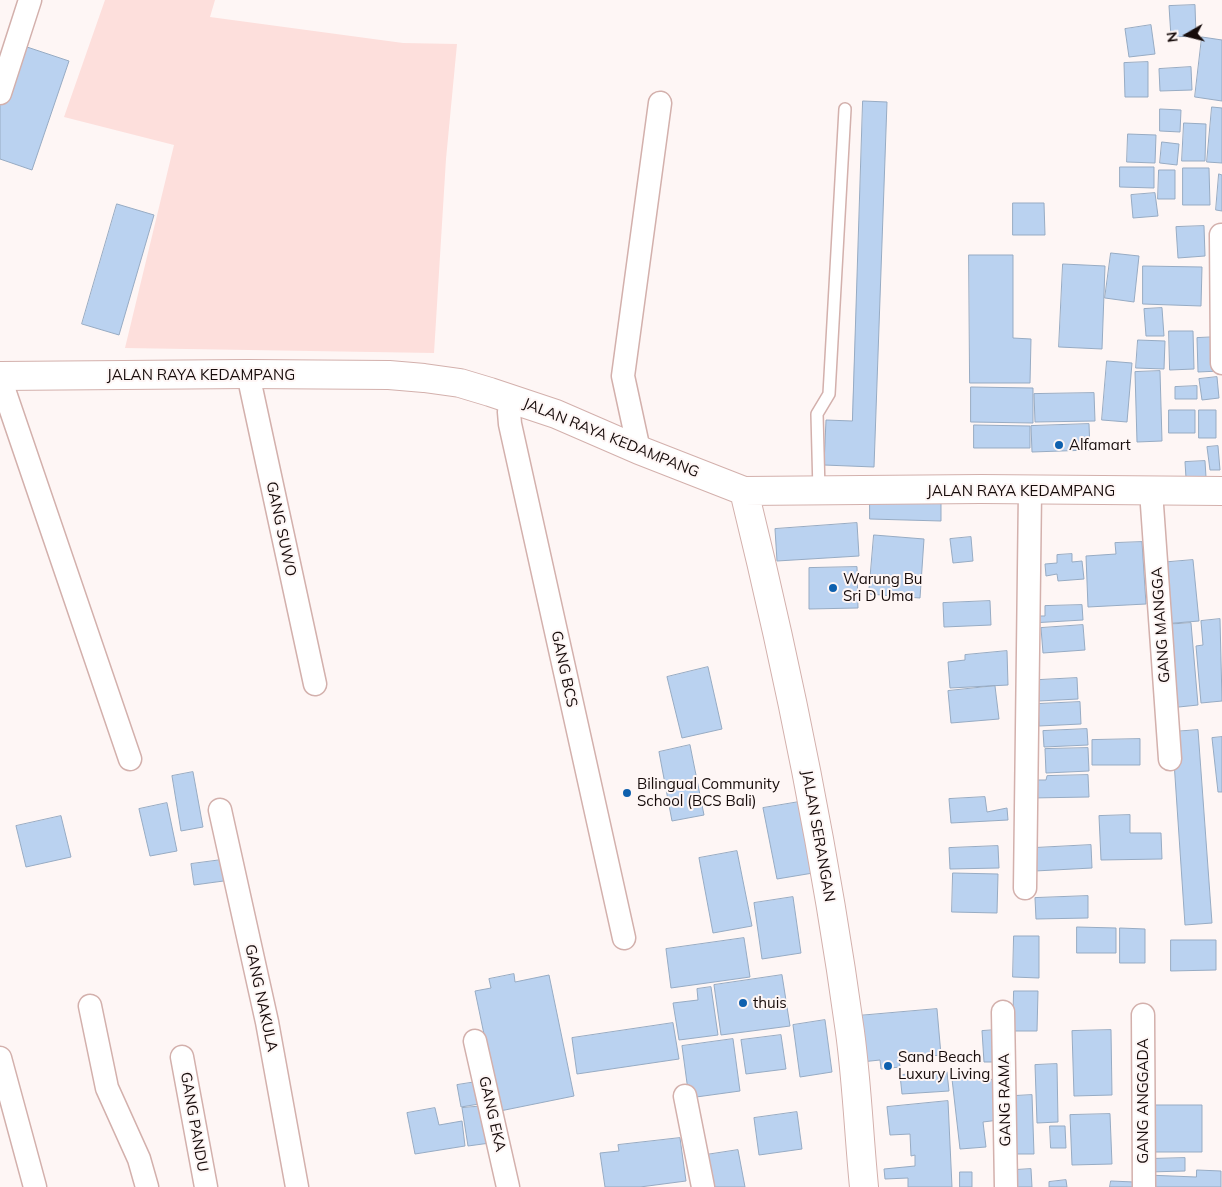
<!DOCTYPE html>
<html>
<head>
<meta charset="utf-8">
<style>
	body { margin:0 }
	#map { position:relative; width:1222px; height:1187px; overflow:hidden; background:#fef6f5; font-family:Mulish,sans-serif }
	canvas { display:block }
	.north { position:absolute; left:1162px; top:10px; width:50px; height:50px; -webkit-text-stroke:4px #fef6f5; paint-order:stroke; rotate:262deg; font-size:14px; font-weight:700; line-height:20px; text-align:center; color:#170c0b }
	.north::after { content:''; display:block; margin:auto; width:18px; height:22px; background:#170c0b; clip-path:polygon(50% 0,100% 100%,50% 72%,0 100%) }
</style>
</head>
<body>
<div id="map">
<canvas width="1222" height="1187"></canvas>
<div class="north">N</div>
</div>
<script>
const ctx = document.querySelector('canvas').getContext('2d');
ctx.lineJoin = 'round';
function fill(path, color) {
  ctx.fillStyle = color;
  ctx.fill(path, 'evenodd');
}
function stroke(path, color, width, dash) {
  ctx.strokeStyle = color;
  ctx.lineWidth = width;
  ctx.lineCap = dash ? 'butt' : 'round';
  ctx.setLineDash(dash || []);
  ctx.stroke(path);
}
function write(font, color, halo, rows, align = 'center') {
  ctx.font = font + ' Mulish,sans-serif';
  ctx.lineWidth = 4;
  ctx.setLineDash([]);
  ctx.textBaseline = 'middle';
  ctx.strokeStyle = halo;
  ctx.fillStyle = color;
  for (const [text, x, y, turn = 0] of rows) {
    ctx.save();
    ctx.translate(x, y);
    ctx.rotate((+turn || 0) * Math.PI / 180);
    ctx.textAlign = isNaN(turn) ? turn : align;
    if (halo) ctx.strokeText(text, 0, 0);
    ctx.fillText(text, 0, 0);
    ctx.restore();
  }
}
const green = new Path2D(`
	M105,0H215L210,17L403,43L457,44L446,159L434,353L125,348L174,145L64,117Z`);
const building = new Path2D(`
	M1195,5L1196,36L1171,37L1169,6Z
	M1151,25L1155,54L1129,57L1125,29Z
	M1202,37L1222,40V101L1195,97Z
	M21,45L69,61L32,170L0,159V106Z
	M1148,62V97H1125L1124,63Z
	M1191,67L1192,90L1160,91L1159,69Z
	M863,101L887,102L874,467L824,465L826,420L852,421Z
	M1212,107L1222,108V163L1207,162Z
	M1160,109L1181,110L1180,132L1160,131Z
	M1184,123L1206,124L1205,161H1182Z
	M1128,134L1156,135L1155,163L1127,162Z
	M1162,142L1179,144L1177,165L1160,163Z
	M1120,167H1154V188L1120,187Z
	M1183,168H1209L1210,205H1183Z
	M1159,170H1175V199H1158Z
	M1219,174L1222,175V211L1216,210Z
	M1155,193L1158,216L1133,218L1131,195Z
	M1013,203H1044L1045,235H1013Z
	M117,204L154,215L119,335L82,324Z
	M1204,226L1205,256L1178,258L1176,227Z
	M1111,253L1139,256L1134,302L1105,298Z
	M969,255H1013V338L1031,339L1030,383H970Z
	M1063,264L1105,266L1102,349L1059,347Z
	M1143,266L1202,267L1201,306L1143,304Z
	M1162,308L1164,336H1146L1144,309Z
	M1169,331H1193L1194,369L1170,370Z
	M1219,337L1220,371L1198,372L1197,338Z
	M1138,340L1165,341L1164,369L1136,368Z
	M1107,361L1132,363L1127,422L1102,420Z
	M1160,371L1162,441L1137,442L1135,372Z
	M1217,377L1219,398L1202,400L1199,379Z
	M1197,386V399H1175V387Z
	M971,387L1033,388V423L971,422Z
	M1094,393L1095,421L1035,422L1034,394Z
	M1169,410H1195V433H1169Z
	M1199,410H1216V438H1199Z
	M1089,424L1090,450L1032,452L1031,426Z
	M974,425L1030,426V448H974Z
	M1218,446L1220,470H1210L1207,447Z
	M1205,461L1206,477L1186,478L1185,462Z
	M870,498L941,499V521L870,519Z
	M857,523L859,556L777,561L775,529Z
	M874,535L924,539L920,598L869,594Z
	M971,537L973,561L953,563L950,539Z
	M1142,542L1146,604L1088,607L1086,556L1116,554L1115,543Z
	M1072,554V562L1082,561L1084,579L1058,581L1057,574L1046,576L1045,564L1057,563V555Z
	M1193,560L1199,621L1163,624L1158,563Z
	M857,567L858,608L809,609V568Z
	M990,601L991,625L944,627L943,603Z
	M1082,605L1083,620L1031,623L1030,616H1045V606Z
	M1220,619L1222,701L1201,703L1196,646L1203,645L1201,621Z
	M1191,623L1198,705L1169,708L1163,625Z
	M1083,625L1085,650L1043,653L1041,628Z
	M1007,651L1008,685L950,688L948,662L965,660V655Z
	M708,667L722,729L682,738L667,677Z
	M1077,678L1078,699L1039,701V680Z
	M995,686L999,719L951,723L948,691Z
	M1080,702L1081,724L1039,726L1038,704Z
	M1087,729L1088,745L1044,747L1043,731Z
	M1198,730L1212,923L1185,925L1172,732Z
	M1222,737V792H1218L1212,738Z
	M1140,739V765H1092V740Z
	M690,745L704,815L672,821L659,752Z
	M1088,748L1089,771L1046,773L1045,749Z
	M193,772L203,827L181,831L172,776Z
	M1088,775L1089,797L1031,798L1030,780H1046L1047,776Z
	M985,797L987,812L1007,808L1008,820L951,823L949,799Z
	M799,802L813,873L777,879L763,808Z
	M167,803L177,851L150,856L139,809Z
	M1130,815V833H1161L1162,859L1101,860L1099,816Z
	M61,816L71,857L26,867L16,826Z
	M1091,845L1092,868L1035,871L1034,848Z
	M998,846L999,868L950,869L949,848Z
	M737,851L752,926L713,933L699,858Z
	M229,859L231,880L194,885L191,864Z
	M953,873L998,874L997,913L952,912Z
	M1088,896V918L1036,919L1035,898Z
	M793,897L801,953L762,959L754,903Z
	M1077,927L1116,928V953H1077Z
	M1120,928L1145,929V963H1120Z
	M1014,936H1039V978L1013,977Z
	M744,938L750,977L671,988L666,949Z
	M1171,940H1216V970L1171,971Z
	M514,974L515,982L549,975L574,1096L500,1111L475,991L491,988L489,979Z
	M782,975L790,1026L721,1035L714,985Z
	M711,987L718,1035L679,1040L673,1003L698,1000L697,989Z
	M1014,991H1038L1037,1031H1013Z
	M937,1009L941,1055L899,1059L900,1067L881,1069L880,1060L861,1062L857,1016Z
	M825,1020L832,1072L800,1077L793,1025Z
	M673,1023L679,1059L577,1074L572,1038Z
	M996,1030L998,1062H984L982,1031Z
	M1111,1030L1112,1095L1074,1096L1072,1031Z
	M781,1035L786,1069L746,1074L741,1040Z
	M733,1039L740,1091L689,1098L682,1046Z
	M1057,1064L1058,1122L1037,1123L1035,1065Z
	M947,1072L949,1091L902,1094L900,1075Z
	M980,1076L981,1081L994,1079L999,1120L983,1122L986,1147L960,1149L952,1079Z
	M476,1082L479,1104L461,1107L457,1085Z
	M1032,1095L1034,1154H1016L1014,1096Z
	M948,1101L952,1187H908V1178L885,1179L884,1169L915,1166V1155L911,1156L910,1134L890,1135L887,1107Z
	M1148,1105H1202V1152H1148Z
	M485,1106L490,1143L468,1146L462,1108Z
	M435,1108L439,1125L462,1121L465,1146L415,1154L407,1113Z
	M797,1112L802,1149L759,1155L754,1118Z
	M1110,1114L1112,1164L1072,1165L1070,1115Z
	M1050,1126H1065L1066,1148H1051Z
	M680,1138L686,1181L640,1187H605L600,1153L619,1151L618,1145Z
	M738,1150L745,1187H705L699,1156Z
	M1185,1158V1171L1149,1172L1148,1159Z
	M1031,1169L1032,1187H1016L1015,1170Z
	M1197,1170L1221,1171V1187H1147V1175L1196,1177Z
	M960,1172H972V1187H960Z
	M1066,1180L1067,1187H1049V1182Z
	M1111,1181L1134,1182L1133,1187H1110Z`);
const lane = new Path2D(`
	M819,491L817,414L829,394L845,109`);
const street = new Path2D(`
	M0,93L30,0
	M1221,235L1222,363
	M248,374L315,684
	M0,378L130,759
	M514,400L509,412L510,424L624,938
	M639,450L623,376L660,103
	M1151,491L1170,759
	M220,810L267,1022L297,1187
	M1025,888L1030,491
	M90,1006L107,1088L139,1159L147,1187
	M1003,1012L1006,1187
	M1143,1015L1144,1187
	M475,1041L508,1187
	M182,1057L206,1187
	M0,1058L35,1187
	M685,1096L703,1187`);
const secondary = new Path2D(`
	M0,376L248,374L389,375L424,378L460,383L490,392L556,414L639,450L744,491L981,489L1222,491
	M744,491C788,670 825,850 850,1032C857,1084 859,1136 864,1187`);
const markers = [
	[1059,445,5,"#0e60ae"],
	[833,588,5,"#0e60ae"],
	[627,793,5,"#0e60ae"],
	[743,1003,5,"#0e60ae"],
	[888,1066,5,"#0e60ae"]
];
const streetNames = [
	["JALAN RAYA KEDAMPANG",201,375],
	["JALAN RAYA KEDAMPANG",611,438,22],
	["JALAN RAYA KEDAMPANG",1021,491],
	["GANG SUWO",281,529,78],
	["GANG MANGGA",1161,625,-94],
	["GANG BCS",564,669,78],
	["JALAN SERANGAN",818,836,80],
	["GANG NAKULA",261,998,78],
	["GANG RAMA",1005,1100,-91],
	["GANG ANGGADA",1143,1101,-90],
	["GANG EKA",492,1114,77],
	["GANG PANDU",194,1122,80]
];
const poiNames = [
	["Alfamart",1069,445],
	["Warung Bu",843,579],
	["Sri D Uma",843,596],
	["Bilingual Community",637,784],
	["School (BCS Bali)",637,801],
	["thuis",753,1003],
	["Sand Beach",898,1057],
	["Luxury Living",898,1074]
];
fill(green, '#fddfdc');
fill(building, '#bad2f0');
stroke(building, '#97abc3', 1);
stroke(lane, '#d3b0ac', 14);
stroke(street, '#d3b0ac', 25);
stroke(secondary, '#d3b0ac', 30);
stroke(lane, '#fff', 11);
stroke(street, '#fff', 22);
stroke(secondary, '#fff', 28);
for (const [x, y, r, color] of markers) {
  const dot = new Path2D();
  dot.arc(x, y, r, 0, 2 * Math.PI);
  ctx.fillStyle = color;
  ctx.fill(dot);
  stroke(dot, '#fef6f5', 2);
}
write('15px', '#170c0b', '#fef6f5', streetNames);
write('15px', '#170c0b', '#fef6f5', poiNames, 'left');
</script>
</body>
</html>
